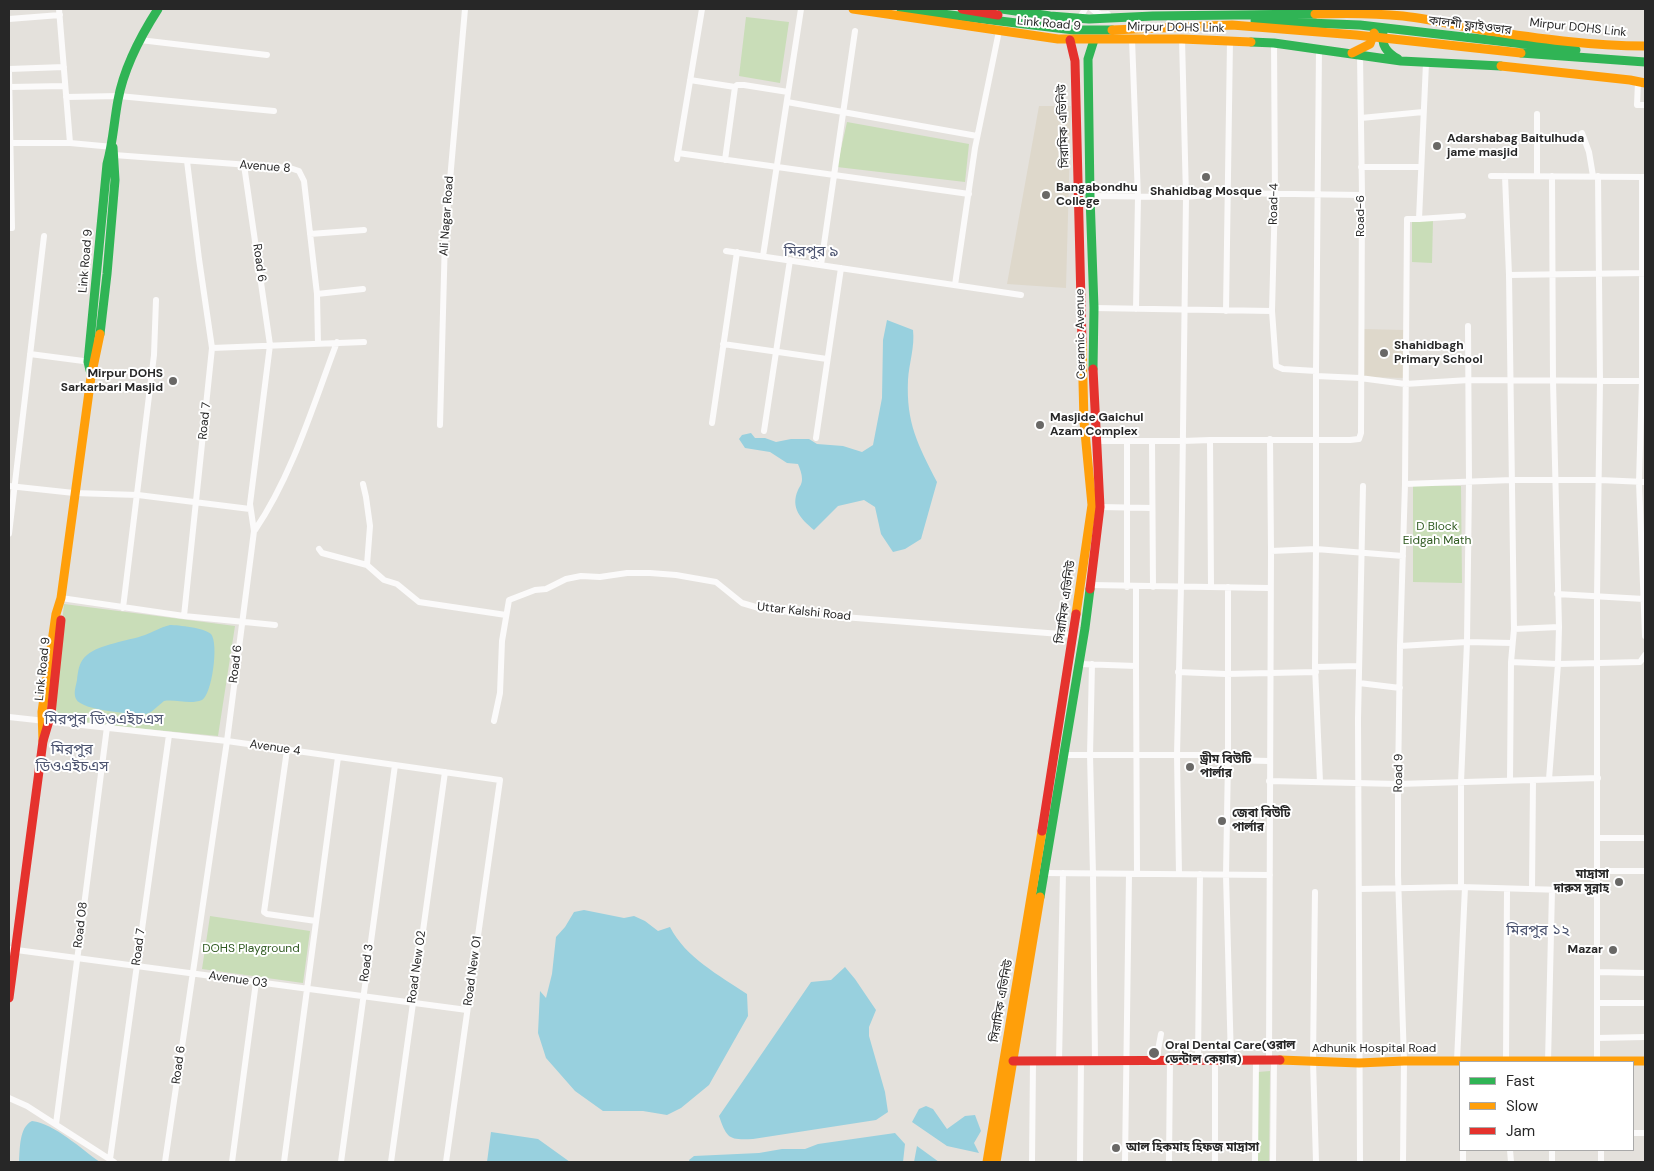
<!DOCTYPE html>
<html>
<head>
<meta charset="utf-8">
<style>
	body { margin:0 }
	#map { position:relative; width:1654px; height:1171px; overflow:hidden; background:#e4e1dc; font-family:"DM Sans",sans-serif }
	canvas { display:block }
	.frame { position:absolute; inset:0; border:10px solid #272727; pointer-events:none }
	.legend { position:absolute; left:1459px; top:1061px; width:175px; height:90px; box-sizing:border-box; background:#fff; border:1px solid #a9a9a9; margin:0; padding:6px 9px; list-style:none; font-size:15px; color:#272727 }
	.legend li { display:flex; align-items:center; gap:10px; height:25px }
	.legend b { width:25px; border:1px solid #a9a9a9 }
</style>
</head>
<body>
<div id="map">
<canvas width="1654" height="1171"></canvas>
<div class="frame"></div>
<ul class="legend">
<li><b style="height:6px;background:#30b455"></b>Fast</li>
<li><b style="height:6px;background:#ff9f0a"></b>Slow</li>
<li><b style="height:6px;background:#e5322d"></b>Jam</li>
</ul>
</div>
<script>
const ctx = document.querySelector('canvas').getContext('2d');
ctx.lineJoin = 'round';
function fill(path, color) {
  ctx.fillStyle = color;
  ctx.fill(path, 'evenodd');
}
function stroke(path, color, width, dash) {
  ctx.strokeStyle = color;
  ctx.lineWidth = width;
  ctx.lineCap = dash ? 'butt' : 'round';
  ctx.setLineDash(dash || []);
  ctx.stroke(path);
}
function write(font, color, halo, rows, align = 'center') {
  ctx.font = font + ' "DM Sans","Noto Sans Bengali",sans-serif';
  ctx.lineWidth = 4;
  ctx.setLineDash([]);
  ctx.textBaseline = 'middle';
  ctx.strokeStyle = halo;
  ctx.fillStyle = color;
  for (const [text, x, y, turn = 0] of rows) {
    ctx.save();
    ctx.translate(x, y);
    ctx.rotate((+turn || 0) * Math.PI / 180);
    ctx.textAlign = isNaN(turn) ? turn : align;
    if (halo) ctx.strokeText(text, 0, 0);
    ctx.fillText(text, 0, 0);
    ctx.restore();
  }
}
const education = new Path2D(`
	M1039,106H1071L1066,288L1007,284Z
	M1362,329L1405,330V378L1362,377Z`);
const green = new Path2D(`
	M746,17L789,22L780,83L739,76Z
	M847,122L969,144L965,182L837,167Z
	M1412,220H1433L1432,263L1412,262Z
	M1413,485L1461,486L1462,583L1413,582Z
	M64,604L235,626L218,736L52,720Z
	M210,916L310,931L303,983L202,969Z
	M1270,1071L1269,1162H1258V1072Z`);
const water = new Path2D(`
	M887,320L913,330C915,347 909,363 908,380C906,423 918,445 937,482L921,539L905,549L893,552L881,534L875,507L864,500L838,506L814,530C801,519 790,508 798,490C800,486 802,484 802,479C802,474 800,469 798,464L787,463L770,452L745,448L739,439L742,435L751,433L755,438H765L776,442L791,439H809L817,444L843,446L862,452L873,445L882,398L883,340Z
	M170,625C178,625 205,628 211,634C219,643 212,695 202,700C190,705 176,699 164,701L151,712L146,714C133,714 82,711 76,699C73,693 76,686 77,680C78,671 79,661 87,655C100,644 128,641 145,635C153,632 161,627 170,625Z
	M584,910L624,918L634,916L645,921L658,931L670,927C686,958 719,975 747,994L748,1016L709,1085L681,1108L667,1115L643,1111H603L575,1091L546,1058L538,1033L540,991L546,998L552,974L556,937L565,927L574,912Z
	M845,967L855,979L876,1010L869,1027V1036L885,1092L888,1112L876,1120L753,1139C729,1140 727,1139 719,1116L811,982L831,980Z
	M926,1106L933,1109L947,1129L965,1116L975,1115L981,1131L974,1143L979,1153L947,1146L912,1122L919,1109Z
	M32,1121C55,1124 81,1149 100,1162H19C20,1149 19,1127 32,1121Z
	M491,1132L538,1139L570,1162H487Z
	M895,1133L905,1144L903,1162H690L689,1160L694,1156L759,1153L782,1149H805L818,1144Z
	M917,1146L939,1162H914Z`);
const street = new Path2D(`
	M59,9L70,143L113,147
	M1092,9C1096,13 1102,15 1108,14
	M9,19L60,15
	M1079,19L1085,9
	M1132,39L1138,197L1136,309
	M140,40L267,55
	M1274,43L1275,195L1272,311L1276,366L1283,369L1316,371V376L1360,378L1405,384L1469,380L1645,381
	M9,69L64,67
	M9,72L12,228H9
	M690,80L735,87
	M1638,82L1637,105H1645
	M9,87L65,86
	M66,97L119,96L274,111
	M787,102L977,136
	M1537,114V176
	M1361,118L1423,112
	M1582,133L1589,152L1593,176
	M9,143H70
	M678,153L969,194
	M114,155L290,168L299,171L304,181L317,294L318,344
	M677,159L702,9
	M725,160L735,87L737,85H744L788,92
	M1361,167H1421
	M1491,176L1644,177
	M1505,176L1509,275L1514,629L1511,662L1510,780
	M1642,177V381L1639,482L1645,636
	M1090,196L1186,197L1226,193L1362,195
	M1419,219L1463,216
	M310,234L364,230
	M726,251L1021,295
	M763,256L801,9
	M821,265L855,31
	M1509,275L1645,273
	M955,285L975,148L999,31
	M317,294L363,289
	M1094,308L1272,311
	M1226,311L1230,41
	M723,344L827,359
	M212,348L364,342
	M30,354L91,362
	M1316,371L1319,49
	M712,423L737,252
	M440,425L445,237L465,9
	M764,431L790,260
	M816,438L841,268
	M1270,439L1271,551
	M1210,440H1350L1359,439L1361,433L1362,195L1360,55
	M1098,441H1183L1210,440L1211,586
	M1127,441V587
	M1152,441L1153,587
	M363,484L366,497L370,526L367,565L384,580L397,584L419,602L506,615
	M1405,484L1512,480H1600L1645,482
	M9,486L74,493L138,495L250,509
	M1100,507L1152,508
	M255,530C292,476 314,403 337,342
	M9,534L44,236
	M319,549L322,553L367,565
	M1091,585L1269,588
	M1228,587V755
	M1557,594L1644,599
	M61,598L184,616L275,625
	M123,608L154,355L156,300
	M184,616L212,348L199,259L187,161
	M1514,629L1559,627
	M1400,646L1467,642L1512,643
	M1511,662L1558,664L1640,662L1645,655
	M1079,664L1136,666L1137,874
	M1092,664L1090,755L1093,874L1095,1061
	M1136,666V587
	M1315,667L1359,666
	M1178,672L1226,674L1316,672
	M1359,683L1400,688
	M9,717L227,741L500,780L446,1162
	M494,721L500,693L502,641L509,600L535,590L546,589L566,579L581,576L600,577L627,573H650L676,575L716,582L742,603L759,608L805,614L1073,635
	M287,750L264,912L267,914L316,921
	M1064,755H1228V760L1269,761
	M1228,760L1226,875L1231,1061
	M1549,779L1558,664L1559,627L1553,381L1552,176
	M1269,781L1398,784L1598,778
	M1320,782L1315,667L1316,549L1403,556
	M1598,838H1645
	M1597,871H1645
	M1044,873L1270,875
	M1179,874L1177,755L1181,586L1186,197L1182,39
	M1461,887V782L1467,642L1469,482L1468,326
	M1359,889L1461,887L1597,891
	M1532,889L1533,780
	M1315,892L1313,1061L1316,1162
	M9,949L467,1010
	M1597,972L1645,973
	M1597,1003H1645
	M1597,1038L1645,1037
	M1269,1060L1271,551L1316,549V376
	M1059,1061L1063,873
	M1156,1061L1161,1034
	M1198,1061L1200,874
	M1457,1061L1465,887
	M1597,1061V597L1600,381L1598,176
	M1506,1062L1507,889
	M1548,1062L1552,890
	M9,1098L27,1106L114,1162
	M56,1124L107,727
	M1633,1133H1645
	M1510,1150L1511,1162
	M1552,1150V1162
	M110,1159L169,735
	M165,1162L227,741L254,531L250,504L270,345L244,165
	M232,1162L256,982
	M284,1162L338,757
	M341,1162L395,765
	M391,1162L445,772
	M1032,1162L1033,1062
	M1080,1162L1081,1061
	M1125,1162L1129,874
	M1169,1162L1170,1061
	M1215,1162V1061
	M1255,1162L1256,1061
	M1273,1162L1274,1061
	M1360,1162L1358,719L1363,486
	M1403,1162L1404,1061L1398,875V784L1400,646L1405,484L1407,219H1419L1426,63
	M1463,1162V1150
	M1601,1162V1150`);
const fast = new Path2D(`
	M901,9L1074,30H1112
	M1002,9L1050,16L1089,19L1153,16L1315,14
	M1255,21L1360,25L1576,50
	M1383,31C1381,45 1386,52 1398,59
	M1251,42L1274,43L1401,61L1501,66
	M1521,53L1645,62
	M100,334L107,274L115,180L113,147
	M1093,369L1094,308L1090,196L1088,59L1094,40
	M91,374L88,362L107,164C113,143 114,121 118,100C124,67 140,37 158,9
	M1040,897L1085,628L1090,589`);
const slow = new Path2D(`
	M853,9L1058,39H1182L1251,42
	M1315,14C1344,13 1374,13 1403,16C1429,19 1456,25 1482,30C1535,38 1591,46 1645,46
	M1112,30L1232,25L1356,35L1521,53
	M1352,53L1370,44L1374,33
	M1501,66L1630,80L1645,83
	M1076,614L1092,505L1084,422L1082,342
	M43,741L42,712L56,614L61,598L91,377L100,334
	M1280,1060L1359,1063L1404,1061H1645
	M987,1162L1042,831
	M996,1162L1040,897`);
const jam = new Path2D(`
	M962,9L998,15
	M1070,40L1075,61L1082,342
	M1090,589L1100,507L1093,369
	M1042,831L1076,614
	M9,998L43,741L51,714L61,620
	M1013,1061L1280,1060`);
const markers = [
	[1437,146,5,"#696866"],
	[1206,177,5,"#696866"],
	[1046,195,5,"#696866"],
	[1384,353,5,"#696866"],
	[173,381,5,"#696866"],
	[1040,425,5,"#696866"],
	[1190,767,5,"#696866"],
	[1222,821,5,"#696866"],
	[1619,882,5,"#696866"],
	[1613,950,5,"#696866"],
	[1154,1053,6,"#696866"],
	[1116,1148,5,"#696866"]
];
const streetNames = [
	["Link Road 9",1049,24,5],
	["কালশী ফ্লাইওভার",1470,26,7],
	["Mirpur DOHS Link",1176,28,1],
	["Mirpur DOHS Link",1578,28,6],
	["সিরামিক এভিনিউ",1064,126,-92],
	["Avenue 8",265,167,4],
	["Road-4",1274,204,-89],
	["Ali Nagar Road",447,216,-86],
	["Road-6",1361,216,-90],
	["Link Road 9",86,261,-85],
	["Road 6",259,263,82],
	["Ceramic Avenue",1081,334,-91],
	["Road 7",205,421,-84],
	["সিরামিক এভিনিউ",1066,602,-82],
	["Uttar Kalshi Road",804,612,6],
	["Road 6",236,664,-83],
	["Link Road 9",43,669,-84],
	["Avenue 4",275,748,8],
	["Road 9",1399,773,-89],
	["Road 08",81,925,-83],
	["Road 7",139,947,-82],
	["Road 3",367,963,-82],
	["Road New 02",417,967,-82],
	["Road New 01",473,971,-82],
	["Avenue 03",238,980,8],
	["সিরামিক এভিনিউ",1002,1001,-80],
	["Adhunik Hospital Road",1374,1049],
	["Road 6",179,1065,-82]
];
const poiNames = [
	["Adarshabag Baitulhuda",1447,139],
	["jame masjid",1447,153],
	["Bangabondhu",1056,188],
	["College",1056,202],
	["Shahidbag Mosque",1206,192,"center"],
	["Shahidbagh",1394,346],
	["Primary School",1394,360],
	["Mirpur DOHS",163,374,"right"],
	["Sarkarbari Masjid",163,388,"right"],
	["Masjide Gaichul",1050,418],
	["Azam Complex",1050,432],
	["ড্রীম বিউটি",1200,760],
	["পার্লার",1200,774],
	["জেবা বিউটি",1232,814],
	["পার্লার",1232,828],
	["মাদ্রাসা",1609,875,"right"],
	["দারুস সুন্নাহ",1609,889,"right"],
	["Mazar",1603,950,"right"],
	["Oral Dental Care(ওরাল",1165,1046],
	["ডেন্টাল কেয়ার)",1165,1060],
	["আল হিকমাহ হিফজ মাদ্রাসা",1126,1148]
];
const parkNames = [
	["D Block",1437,527],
	["Eidgah Math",1437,541],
	["DOHS Playground",251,949]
];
const quarterNames = [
	["মিরপুর ৯",811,252],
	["মিরপুর ডিওএইচএস",104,720],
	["মিরপুর",72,750],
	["ডিওএইচএস",72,767],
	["মিরপুর ১২",1538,931]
];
fill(education, '#ded8cb');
fill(green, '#c9ddb8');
fill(water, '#98d0de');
stroke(street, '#fbfafa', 6);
stroke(fast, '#30b455', 9);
stroke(slow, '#ff9f0a', 9);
stroke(jam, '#e5322d', 9);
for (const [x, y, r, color] of markers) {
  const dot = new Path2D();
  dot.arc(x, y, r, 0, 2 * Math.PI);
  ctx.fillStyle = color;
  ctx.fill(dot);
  stroke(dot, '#fff', 2);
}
write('12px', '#272727', '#fff', streetNames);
write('bold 12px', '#272727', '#fff', poiNames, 'left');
write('12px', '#2f5a20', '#fff', parkNames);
write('15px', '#4d5571', '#fff', quarterNames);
</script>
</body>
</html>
